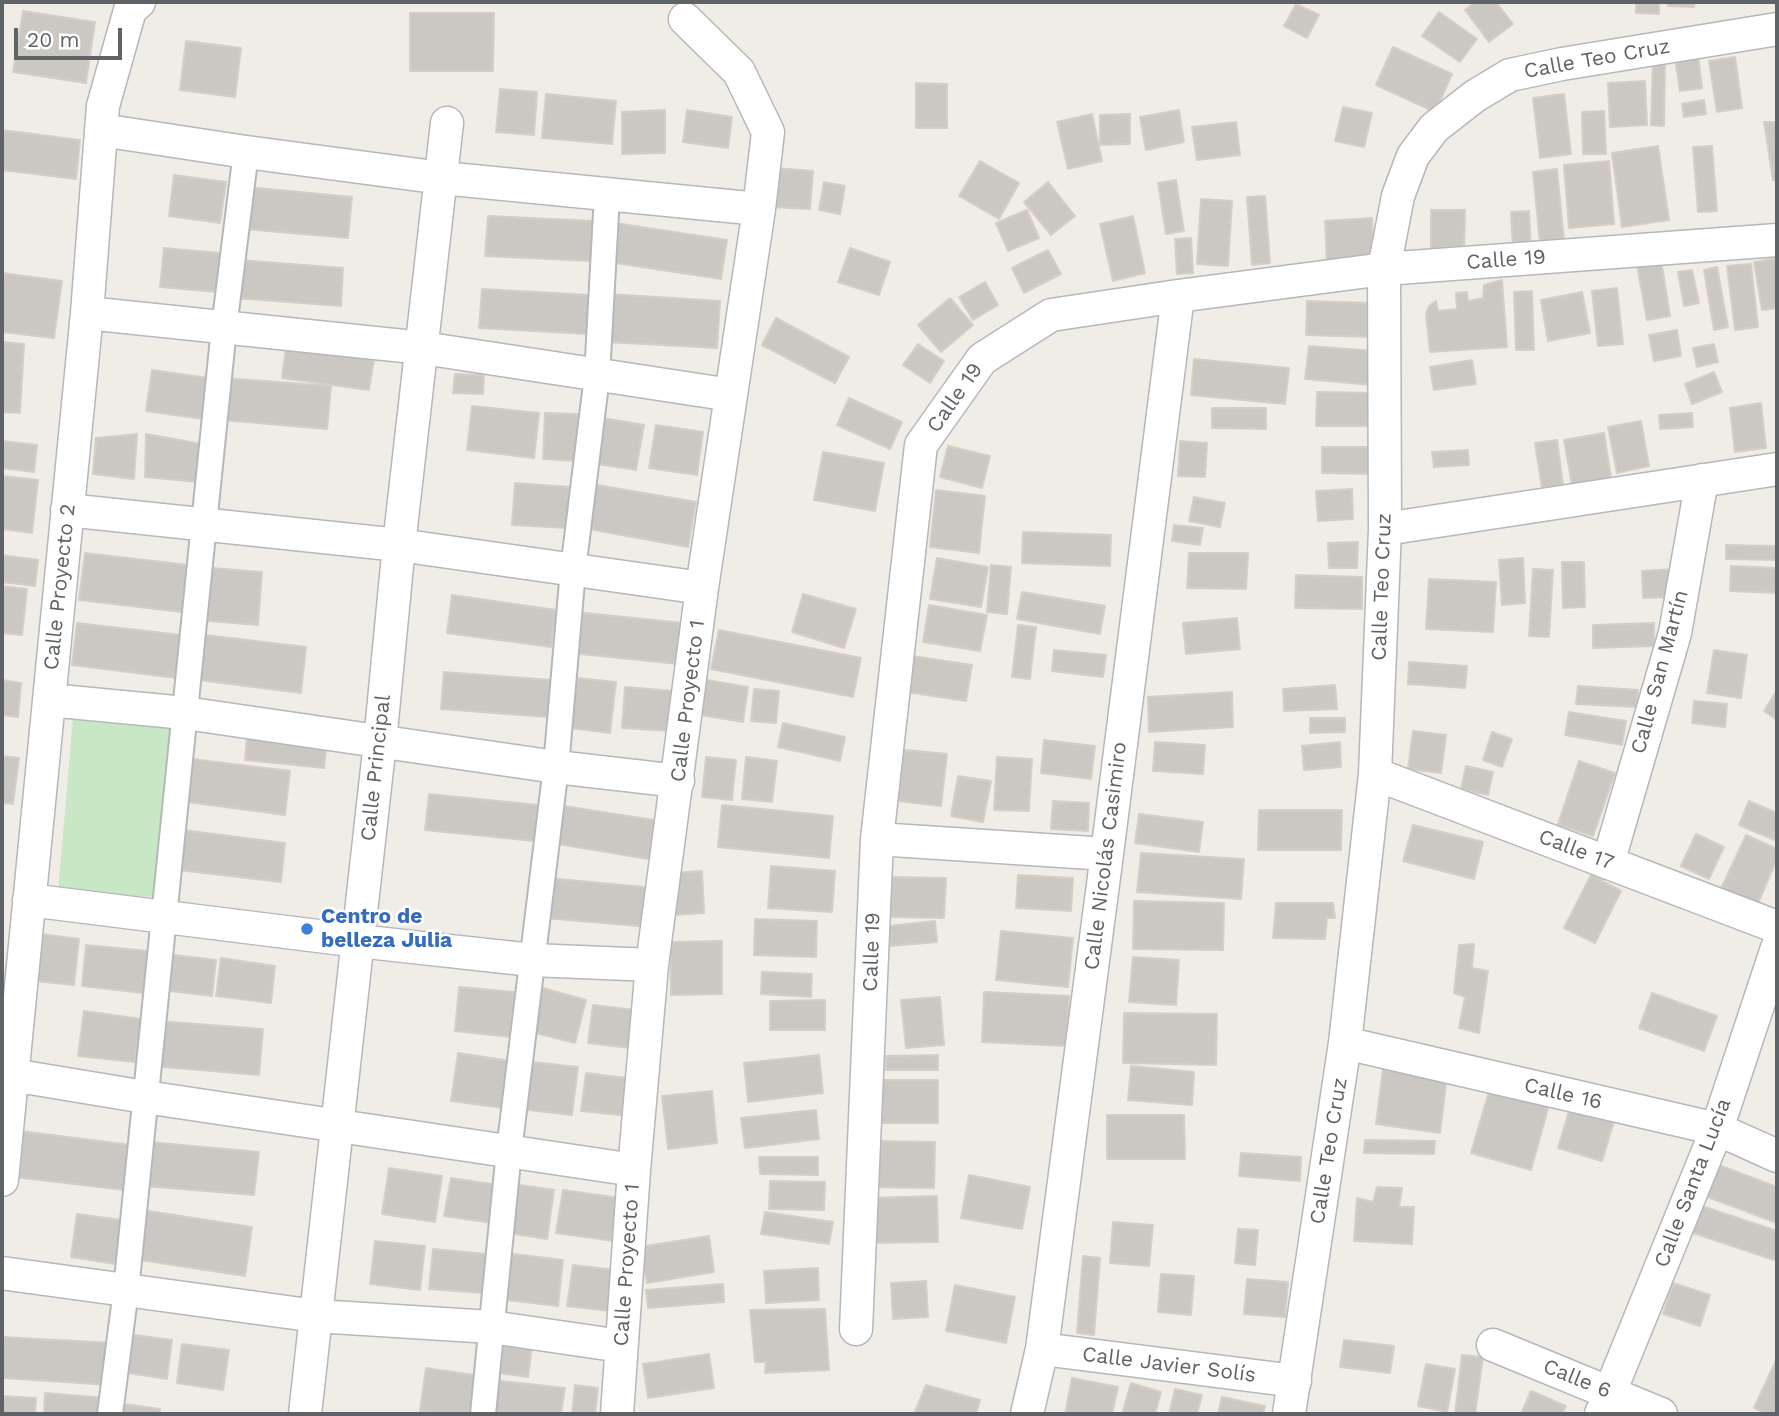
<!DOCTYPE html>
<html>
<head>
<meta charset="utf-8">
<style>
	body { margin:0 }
	#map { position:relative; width:1779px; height:1416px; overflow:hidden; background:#f0ede7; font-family:"Work Sans",sans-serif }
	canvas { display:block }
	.frame { position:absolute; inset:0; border:4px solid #5e6367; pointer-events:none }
	.scale { position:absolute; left:14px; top:28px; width:108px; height:32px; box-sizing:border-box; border:4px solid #5e6367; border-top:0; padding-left:9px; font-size:21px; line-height:24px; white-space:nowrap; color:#5e6367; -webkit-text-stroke:5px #fff; paint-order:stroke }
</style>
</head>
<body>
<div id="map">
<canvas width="1779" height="1416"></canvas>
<div class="frame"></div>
<div class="scale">20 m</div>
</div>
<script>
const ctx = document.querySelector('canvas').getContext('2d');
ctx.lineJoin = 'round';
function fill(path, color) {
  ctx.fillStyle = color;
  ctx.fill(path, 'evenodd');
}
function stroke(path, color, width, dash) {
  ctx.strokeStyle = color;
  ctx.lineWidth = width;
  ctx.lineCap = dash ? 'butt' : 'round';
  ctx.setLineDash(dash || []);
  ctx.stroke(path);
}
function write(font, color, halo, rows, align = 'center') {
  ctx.font = font + ' "Work Sans",sans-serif';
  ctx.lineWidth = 5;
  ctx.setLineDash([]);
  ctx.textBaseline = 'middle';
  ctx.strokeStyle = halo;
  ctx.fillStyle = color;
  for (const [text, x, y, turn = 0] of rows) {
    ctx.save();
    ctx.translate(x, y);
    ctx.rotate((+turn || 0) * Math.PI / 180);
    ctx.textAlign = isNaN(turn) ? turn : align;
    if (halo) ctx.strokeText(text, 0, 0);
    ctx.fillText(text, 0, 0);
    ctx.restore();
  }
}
const green = new Path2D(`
	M73,717L175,722L157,897L58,892Z`);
const building = new Path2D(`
	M1475,2H1496L1513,24L1489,42L1465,10Z
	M1636,2H1659V14L1636,13Z
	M1668,2H1695L1694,7L1668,6Z
	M1296,4L1319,15L1307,38L1284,26Z
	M23,11L95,22L86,83L13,72Z
	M1439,12L1477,39L1460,62L1422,36Z
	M410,13H494L493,71H410Z
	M186,41L241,48L235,97L180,90Z
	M1393,47L1452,74L1435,112L1376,85Z
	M1698,55L1702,88L1680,91L1675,58Z
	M1735,57L1742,108L1717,112L1709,61Z
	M1653,61H1665L1664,126L1651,125Z
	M1645,81L1647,125L1610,127L1608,83Z
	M916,83L947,84V128H916Z
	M500,89L537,92L534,135L496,132Z
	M546,94L616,101L612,144L542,138Z
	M1564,94L1571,154L1540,158L1533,98Z
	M1704,100L1706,114L1684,117L1682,104Z
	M1343,107L1372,113L1364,147L1335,141Z
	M665,110V153L622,154V112Z
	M687,110L732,117L728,148L683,142Z
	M1179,110L1184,142L1146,150L1140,117Z
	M1604,111L1606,154H1583L1582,112Z
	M1092,114L1102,161L1068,169L1057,122Z
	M1130,114V144L1100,145V115Z
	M1236,122L1240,155L1197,160L1192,127Z
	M1764,122H1777V181L1773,180Z
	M2,130L80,140L76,179L2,170Z
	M1658,146L1669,220L1622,227L1612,153Z
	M1712,146L1717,211L1698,212L1693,147Z
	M980,161L1019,183L999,219L959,196Z
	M1609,161L1614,224L1569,228L1564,165Z
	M776,168L813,171L810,209L772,207Z
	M1557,169L1564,240L1540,243L1533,172Z
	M174,175L226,182L220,223L169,216Z
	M1176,180L1184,231L1166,234L1158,183Z
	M824,182L845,186L840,214L819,210Z
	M1048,182L1075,216L1051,235L1024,202Z
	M247,187L352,197L348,238L244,229Z
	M1265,196L1270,263L1252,265L1247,197Z
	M1201,199L1232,201L1228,266L1197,264Z
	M1027,210L1039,238L1008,251L996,223Z
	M1431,210H1465L1464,256H1431Z
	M1529,211L1531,248L1513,249L1511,212Z
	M488,216L594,221L592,261L485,256Z
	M1133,216L1145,273L1113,281L1100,224Z
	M1372,218L1374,262L1327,265L1325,221Z
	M615,223L727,240L721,279L609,262Z
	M1191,238L1193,273L1177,274L1175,239Z
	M164,248L220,253L217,292L160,287Z
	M850,248L890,262L879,295L838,282Z
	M1048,250L1061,274L1024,293L1012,268Z
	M1777,258V308L1762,310L1754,262Z
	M239,260L343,268L341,306L236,298Z
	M1661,260L1670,316L1647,320L1637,265Z
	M1751,264L1758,327L1735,330L1727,266Z
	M1717,267L1728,327L1714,330L1704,270Z
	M1692,270L1699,303L1684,306L1678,272Z
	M2,273L62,281L54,338L2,332Z
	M1502,280L1507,347L1430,352L1426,314L1429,306L1436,301L1438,311L1457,309L1456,293L1467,292L1468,301L1483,298L1484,285Z
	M985,282L998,305L973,320L959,297Z
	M1617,288L1623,344L1598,346L1592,291Z
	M482,289L590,295L587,334L479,328Z
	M1532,291L1534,350H1516L1514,292Z
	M1582,292L1590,333L1548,341L1541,300Z
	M609,294L720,301L717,348L606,342Z
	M950,298L973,325L941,352L918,325Z
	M1307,301L1373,303L1372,337L1306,335Z
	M776,318L849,357L835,383L762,345Z
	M1677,330L1681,356L1654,361L1649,335Z
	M2,342L24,344L20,413L2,412Z
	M918,344L944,361L930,383L903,365Z
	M1714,344L1718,362L1697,367L1693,348Z
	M1309,346L1375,351L1372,385L1305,379Z
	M286,347L374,359L369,390L282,378Z
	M1194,359L1289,368L1285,404L1191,395Z
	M1472,360L1476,384L1434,390L1430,367Z
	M152,370L208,378L203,419L146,411Z
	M1714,372L1722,392L1692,404L1685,384Z
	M455,374L484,375L483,394L453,393Z
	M225,378L331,386L327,429L222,420Z
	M1317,392L1374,393L1373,426H1316Z
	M849,398L902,422L890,449L837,425Z
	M1761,403L1766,448L1735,452L1730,408Z
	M472,406L539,413L534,458L467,450Z
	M1212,408H1266V429L1212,428Z
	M545,413L578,414L576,461L543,459Z
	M1692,413L1693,427L1660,429L1659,415Z
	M597,417L644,425L636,470L590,463Z
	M1641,421L1649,466L1617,473L1608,427Z
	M656,425L703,432L697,475L649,468Z
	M1604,433L1611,478L1572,485L1564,440Z
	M137,434L134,479L93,474L96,438Z
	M146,434L202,444L198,482L145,477Z
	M1557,440L1563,485L1542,488L1535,443Z
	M2,441L37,445L34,472L2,468Z
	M1180,441L1207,443L1205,477L1178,476Z
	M948,446L990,456L982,488L940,477Z
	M1322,447H1375V474L1322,473Z
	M1468,450L1469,465L1434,467L1432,452Z
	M823,452L884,463L875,511L814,500Z
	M2,476L38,480L32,533L2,529Z
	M515,483L569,487L567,528L512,525Z
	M591,484L696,502L688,547L583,528Z
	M1352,489L1353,519L1318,521L1316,491Z
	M936,490L985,496L979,553L930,547Z
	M1194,497L1225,503L1220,527L1189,521Z
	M1174,525L1203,528L1200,545L1172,541Z
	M1023,532L1111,535L1110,566L1022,563Z
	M1358,542L1357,568H1329L1328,543Z
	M1726,545L1777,546V560L1726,559Z
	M85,553L188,565L182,612L79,600Z
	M1189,553H1248L1246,589L1187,588Z
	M2,555L38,560L35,586L2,582Z
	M937,558L988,567L981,607L930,599Z
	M1523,558L1525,603L1502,605L1499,560Z
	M1562,562H1584L1585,607L1563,608Z
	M991,565L1011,567L1007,614L987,612Z
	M1731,566L1777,568V593L1730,591Z
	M200,567L262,572L258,625L196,620Z
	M1533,569L1553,570L1549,637L1529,636Z
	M1675,569L1676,597L1643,598L1642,571Z
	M1296,575L1362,577V609L1295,608Z
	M1429,579L1496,582L1493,632L1426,629Z
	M2,586L27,589L22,635L2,633Z
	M1022,592L1105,606L1100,634L1017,619Z
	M803,594L856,609L844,648L792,632Z
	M452,595L556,610L551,647L447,633Z
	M929,605L987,615L980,651L923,642Z
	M575,612L683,623L678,664L571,653Z
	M1237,618L1240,649L1186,654L1183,623Z
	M77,623L181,635L176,678L72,665Z
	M1654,623V646L1593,648V625Z
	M1018,625L1036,627L1030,679L1012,677Z
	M719,630L861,658L853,697L711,669Z
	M197,634L306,647L301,693L191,679Z
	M1054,650L1106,655L1103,677L1052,671Z
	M1714,650L1747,655L1741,698L1707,693Z
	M906,655L972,665L966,701L900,691Z
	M1409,662L1467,666L1465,688L1408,684Z
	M444,672L551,680L548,717L441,709Z
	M567,677L616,682L610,733L562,727Z
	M701,679L748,687L743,722L695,714Z
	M2,680L21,683L18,717L2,715Z
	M1335,685L1337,709L1284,711L1283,689Z
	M1578,686L1638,690L1636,707L1576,704Z
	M625,687L674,691L671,731L622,728Z
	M754,689L779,691L776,723L751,721Z
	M1777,690V720L1764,711Z
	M1232,692L1233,727L1149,732L1148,697Z
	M1694,701L1727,704L1725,727L1692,723Z
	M1569,712L1626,721L1622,745L1565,735Z
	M1310,718H1345V732L1310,733Z
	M783,723L845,737L840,761L778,747Z
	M1413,731L1446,735L1441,773L1408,769Z
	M1492,732L1512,739L1502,767L1483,760Z
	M247,735L327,743L324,768L245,760Z
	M1044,740L1095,746L1091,779L1041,773Z
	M1155,742L1205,745L1203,774L1153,771Z
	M1340,742L1341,767L1304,770L1302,746Z
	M895,749L947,754L941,806L889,800Z
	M2,756L19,758L13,804L2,803Z
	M706,757L736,760L732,800L702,797Z
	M746,757L777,761L772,802L742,799Z
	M997,757L1032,759L1029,811L994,810Z
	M184,758L290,771L285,815L180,801Z
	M1579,761L1615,773L1593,836L1558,824Z
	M1466,766L1493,772L1488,795L1461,789Z
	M958,776L991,781L983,822L951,816Z
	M429,794L538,805L534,841L425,830Z
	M1053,801L1089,803L1088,831L1051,829Z
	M1749,801L1777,813V841L1739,825Z
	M558,805L666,822L660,861L552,843Z
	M722,805L833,816L829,858L718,847Z
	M1259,810H1342L1341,850H1258Z
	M1139,814L1203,822L1199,852L1135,843Z
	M1413,825L1483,842L1474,879L1403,861Z
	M175,829L285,843L281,882L170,869Z
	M1696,834L1724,847L1709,879L1681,866Z
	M1746,835L1777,849V859L1755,910L1719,893Z
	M1141,853L1244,859L1241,899L1137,892Z
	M771,866L835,871L832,912L768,908Z
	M702,871L704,913L675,915L672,873Z
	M1018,875L1073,878L1071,911L1016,908Z
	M1591,875L1621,891L1595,943L1564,928Z
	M892,877L946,878L944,918L891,917Z
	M548,878L655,888L651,927L544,918Z
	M1134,901L1224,903L1223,950L1133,949Z
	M1276,903H1333L1335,918H1327L1325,939L1273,938Z
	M755,919L817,921L816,957L754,955Z
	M935,921L937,942L890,946L888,926Z
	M1001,931L1073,938L1068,987L996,980Z
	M41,934L79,939L74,985L35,981Z
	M722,941V994L671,995L670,942Z
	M1474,944L1472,968L1488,971L1479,1033L1459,1028L1465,997L1454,993L1459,945Z
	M86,945L148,951L143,993L82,986Z
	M166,954L216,960L212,996L162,990Z
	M1133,957L1179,960L1176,1005L1129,1002Z
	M221,958L275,966L271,1003L216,996Z
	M762,972L812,974L811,997L761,994Z
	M459,987L514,992L510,1037L455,1031Z
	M539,987L586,1000L575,1043L528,1031Z
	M984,992L1069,996L1067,1046L982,1042Z
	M1652,993L1717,1016L1704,1051L1639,1028Z
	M940,997L944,1045L906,1048L901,1000Z
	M825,1000V1030H770V1001Z
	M593,1005L643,1011L638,1049L588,1043Z
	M84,1011L141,1019L135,1062L78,1056Z
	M1124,1013L1217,1014L1216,1065L1123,1063Z
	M157,1021L263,1029L259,1075L152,1066Z
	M458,1053L511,1061L504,1108L451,1101Z
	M819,1055L823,1093L748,1102L744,1063Z
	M938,1055V1070H886V1056Z
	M524,1061L578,1067L572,1115L519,1109Z
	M1131,1066L1194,1072L1192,1105L1128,1100Z
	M1383,1069L1447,1077L1440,1133L1376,1124Z
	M586,1073L634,1079L630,1116L581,1111Z
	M882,1080H938V1123H881Z
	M1490,1088L1549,1105L1531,1170L1471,1153Z
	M712,1091L717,1143L668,1149L662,1096Z
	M1570,1108L1614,1121L1602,1161L1558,1148Z
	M816,1110L819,1139L745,1148L741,1118Z
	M1107,1115H1184L1185,1159H1107Z
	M20,1131L139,1146L133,1191L14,1177Z
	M1365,1140L1435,1141L1434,1154L1364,1153Z
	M870,1141L935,1142L934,1188L869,1187Z
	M149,1142L259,1152L254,1195L145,1186Z
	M1241,1153L1301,1157L1300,1181L1239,1176Z
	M759,1157H818V1175L760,1174Z
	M1716,1164L1777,1187V1223L1705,1196Z
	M389,1168L442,1176L435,1222L382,1214Z
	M969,1175L1030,1187L1022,1229L961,1218Z
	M451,1178L498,1185L492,1223L444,1216Z
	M770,1181L825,1182L824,1210L769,1209Z
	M514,1184L554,1190L547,1239L507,1233Z
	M1377,1187L1402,1188L1399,1207H1414L1412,1244L1354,1241L1357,1198L1373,1202Z
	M563,1190L620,1198L614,1241L556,1233Z
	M937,1196L938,1242L868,1243L867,1198Z
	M1699,1205L1777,1231V1261L1690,1232Z
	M142,1210L252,1227L245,1276L134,1259Z
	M765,1212L833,1222L829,1244L761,1234Z
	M77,1214L129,1221L122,1265L71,1257Z
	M1113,1222L1153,1225L1149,1266L1110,1263Z
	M1238,1229L1258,1230L1255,1265L1235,1263Z
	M709,1236L714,1272L647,1283L640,1247Z
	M375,1241L425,1246L420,1290L370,1284Z
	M433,1249L486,1254L482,1293L429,1289Z
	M505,1253L563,1260L558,1306L499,1299Z
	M1083,1256L1100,1258L1094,1335L1077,1333Z
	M573,1265L615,1270L610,1311L567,1306Z
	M818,1268L819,1300L766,1303L764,1271Z
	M1161,1274L1194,1276L1191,1315L1158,1312Z
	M1247,1279L1288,1282L1285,1317L1244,1314Z
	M926,1281L928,1317L893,1319L891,1283Z
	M1673,1283L1710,1295L1700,1326L1663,1314Z
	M723,1284L724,1302L648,1308L646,1290Z
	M955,1285L1015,1297L1006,1343L946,1331Z
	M825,1309L829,1370L765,1373L766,1362H755L750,1310Z
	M127,1334L172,1340L167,1379L122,1372Z
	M2,1337L114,1343L111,1385L2,1378Z
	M1344,1340L1394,1346L1390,1373L1340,1367Z
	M503,1342L532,1346L528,1377L499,1373Z
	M182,1344L229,1350L223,1390L177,1383Z
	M709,1354L714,1388L648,1398L643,1364Z
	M1462,1355L1483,1357L1475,1414H1455Z
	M1777,1358V1410L1775,1414H1768L1754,1408Z
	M1426,1364L1455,1369L1447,1412L1418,1406Z
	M426,1368L480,1376L474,1414H444L420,1411Z
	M1072,1378L1118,1387L1112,1414H1065Z
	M492,1380L565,1388L561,1414H488Z
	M1131,1383L1161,1392L1155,1414H1122Z
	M575,1385L598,1388L595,1414H572Z
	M926,1385L980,1400L976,1414H914Z
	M1175,1389L1202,1395L1197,1414H1169Z
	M1531,1391L1566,1406L1562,1414H1521Z
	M45,1393L107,1398L106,1414H44Z
	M2,1396L36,1398L35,1414H2Z
	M1222,1397L1265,1406L1263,1414H1218Z
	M117,1403L160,1409L159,1414H116Z`);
const pedestrian = new Path2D(`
	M110,1414L126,1290L224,328L246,152
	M483,1414L509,1151L556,767L573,570L597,376L607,195`);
const minor = new Path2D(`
	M101,130L246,152L442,178L759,209
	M87,313L423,348L731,395
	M67,510L399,545L702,588
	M1385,529L1777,469
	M49,700L185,713L556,767L678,781
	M1375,774L1777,927
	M877,839L1107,854
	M1608,863L1675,633L1702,480
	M29,900L358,941L532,960L652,965
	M1345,1043L1717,1129L1777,1156
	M12,1075L145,1097L634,1170
	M2,1180L87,313L103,106L130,10L139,2
	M2,1273L316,1316L491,1327L621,1346
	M856,1329L877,839L921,445L982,359L1051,315L1178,296L1384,269L1777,240
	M1493,1345L1661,1414
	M1042,1349L1295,1381
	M305,1414L380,742L399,545L447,123
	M617,1414L634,1170L652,965L702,588L759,209L768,132L739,72L685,19
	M1027,1414L1042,1349L1107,854L1178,296
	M1289,1414L1345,1043L1375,774L1385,529L1384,269L1398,196L1413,156L1434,128L1475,96L1510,75L1562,64L1777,29
	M1601,1414L1717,1129L1777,948`);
const markers = [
	[307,929,7,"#3f7fe0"]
];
const streetNames = [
	["Calle Teo Cruz",1597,59,-10],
	["Calle 19",1506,260,-4],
	["Calle 19",955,398,-55],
	["Calle Proyecto 2",60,587,-84],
	["Calle Teo Cruz",1382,587,-88],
	["Calle San Martín",1660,672,-75],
	["Calle Proyecto 1",688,701,-83],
	["Calle Principal",376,768,-84],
	["Calle 17",1576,850,21],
	["Calle Nicolás Casimiro",1106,856,-83],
	["Calle 19",872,952,-88],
	["Calle 16",1563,1094,13],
	["Calle Teo Cruz",1329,1151,-81],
	["Calle Santa Lucía",1693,1183,-69],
	["Calle Proyecto 1",627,1265,-86],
	["Calle Javier Solís",1169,1365,7],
	["Calle 6",1577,1379,22]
];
const shopNames = [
	["Centro de",321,917],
	["belleza Julia",321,941]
];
fill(green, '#c8e7c4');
fill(building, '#cbc8c3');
stroke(building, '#d5cec5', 2);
stroke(pedestrian, '#b4b8bb', 28);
stroke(minor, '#b4b8bb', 35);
stroke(pedestrian, '#fff', 24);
stroke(minor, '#fff', 32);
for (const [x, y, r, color] of markers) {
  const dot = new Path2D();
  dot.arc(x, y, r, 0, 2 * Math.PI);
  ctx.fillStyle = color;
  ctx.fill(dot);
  stroke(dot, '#fff', 2.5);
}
write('21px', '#5e6367', '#fff', streetNames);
write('bold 21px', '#366cbe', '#fff', shopNames, 'left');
</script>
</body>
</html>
